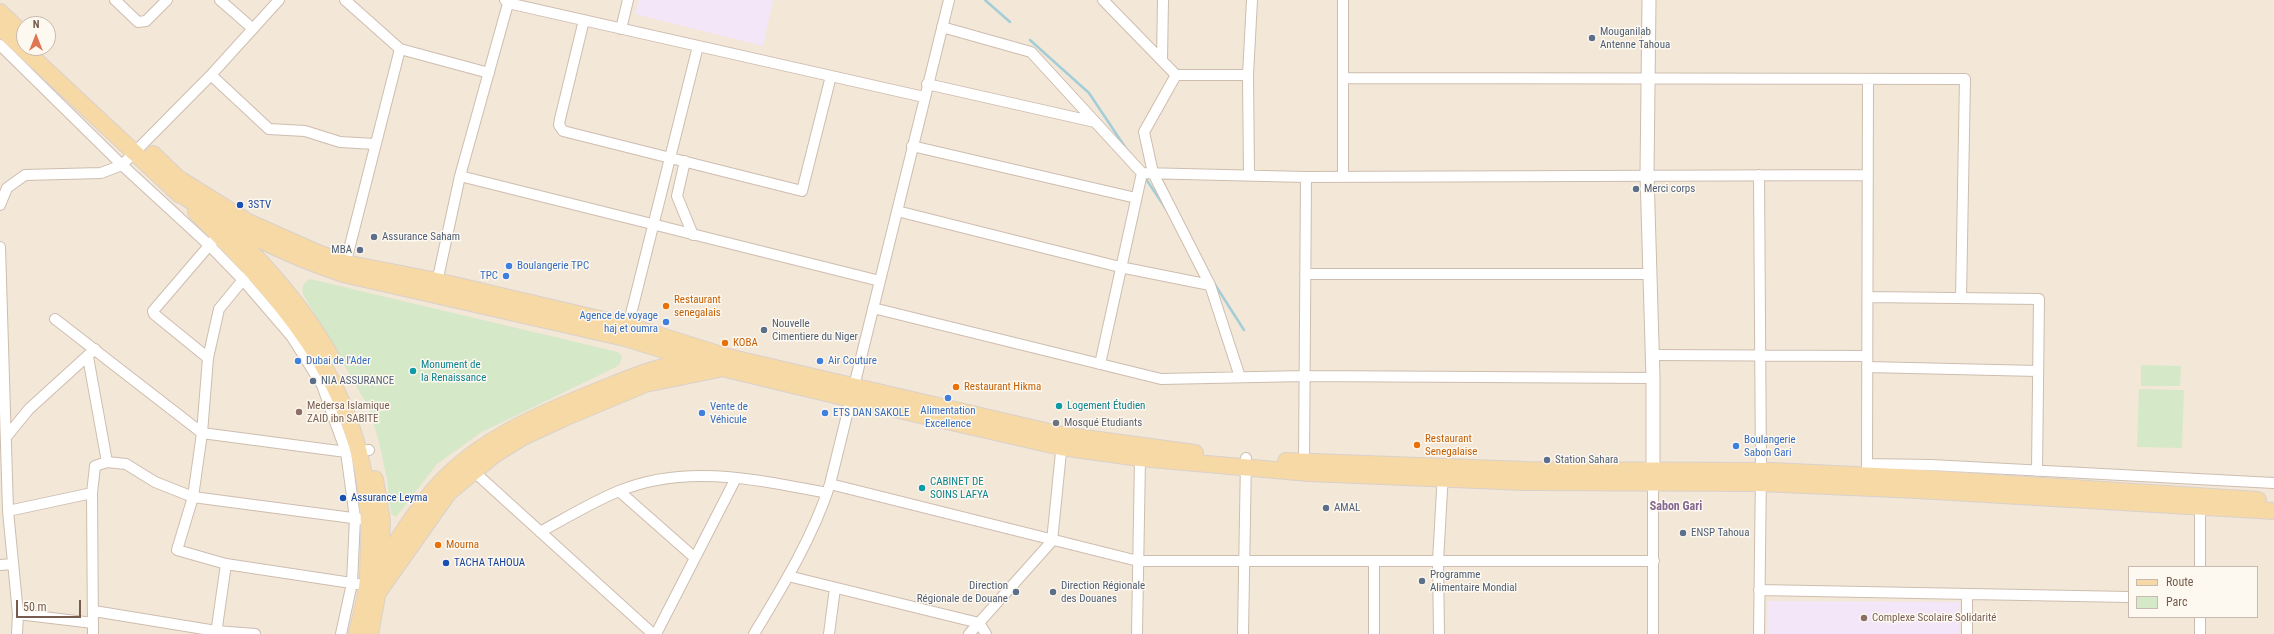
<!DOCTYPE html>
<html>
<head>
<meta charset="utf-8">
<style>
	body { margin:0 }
	#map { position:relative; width:2274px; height:634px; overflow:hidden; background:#fcf5e9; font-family:"Roboto Condensed",sans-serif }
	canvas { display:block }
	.legend { position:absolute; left:2128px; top:566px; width:130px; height:52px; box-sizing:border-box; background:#fef9f0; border:1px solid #c8baaf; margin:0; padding:5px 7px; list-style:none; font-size:12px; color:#765c4d }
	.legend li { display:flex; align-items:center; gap:8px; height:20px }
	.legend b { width:20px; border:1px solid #c8baaf }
	.north { position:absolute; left:16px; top:16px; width:40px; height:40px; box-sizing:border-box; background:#fef9f0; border:1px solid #c8baaf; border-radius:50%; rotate:0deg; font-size:11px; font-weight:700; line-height:16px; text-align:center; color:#765c4d }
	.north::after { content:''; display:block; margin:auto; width:14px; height:18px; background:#e07554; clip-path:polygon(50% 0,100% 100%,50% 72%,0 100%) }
	.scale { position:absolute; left:16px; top:600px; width:65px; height:18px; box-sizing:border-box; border:2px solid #765c4d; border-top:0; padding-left:5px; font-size:12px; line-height:14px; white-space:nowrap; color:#765c4d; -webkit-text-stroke:3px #fef9f0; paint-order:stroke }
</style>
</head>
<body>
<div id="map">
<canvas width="2274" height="634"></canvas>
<ul class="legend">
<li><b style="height:5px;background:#f7d9a5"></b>Route</li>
<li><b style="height:11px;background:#d5e9c8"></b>Parc</li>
</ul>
<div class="north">N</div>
<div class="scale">50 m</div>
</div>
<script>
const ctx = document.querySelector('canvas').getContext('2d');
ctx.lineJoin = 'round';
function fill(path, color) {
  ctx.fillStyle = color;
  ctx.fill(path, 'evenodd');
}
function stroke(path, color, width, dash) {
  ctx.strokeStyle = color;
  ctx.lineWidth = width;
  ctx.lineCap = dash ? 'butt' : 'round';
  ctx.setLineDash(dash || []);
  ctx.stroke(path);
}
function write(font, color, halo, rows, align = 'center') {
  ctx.font = font + ' "Roboto Condensed",sans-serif';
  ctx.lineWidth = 3;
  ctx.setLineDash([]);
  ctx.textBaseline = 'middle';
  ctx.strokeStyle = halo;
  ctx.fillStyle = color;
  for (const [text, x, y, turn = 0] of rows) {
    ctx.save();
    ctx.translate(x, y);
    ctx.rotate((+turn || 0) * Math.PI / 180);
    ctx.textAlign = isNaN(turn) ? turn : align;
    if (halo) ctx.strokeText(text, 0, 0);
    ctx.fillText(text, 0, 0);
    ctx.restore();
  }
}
const residential = new Path2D(`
	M0,0H2274V634H0ZM24,24H48V48H24ZM2129,567H2257V617H2129Z`);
const education = new Path2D(`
	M639,0H773L763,46L635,14Z
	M1768,601L1960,602L1959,634H1767Z`);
const green = new Path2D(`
	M310,279L618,352L622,356L620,364L616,367L480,433L437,464L396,517L391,514L387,479L379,442L369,408L303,294C301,286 304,283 310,279Z
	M2141,365L2181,366L2180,386H2141Z
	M2139,389L2184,390L2182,448L2137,447Z`);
const stream = new Path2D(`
	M985,0L1010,22
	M1030,40L1089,93L1127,150
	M1144,176L1168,212
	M1214,283L1244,330`);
const minor = new Path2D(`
	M115,0L138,22L146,21L167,0
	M220,0L252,28
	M505,0L508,3L924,97
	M1103,0L1176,75H1248
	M1343,0V176
	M584,20L560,119L559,125L563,131L802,191L831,76
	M942,27L1031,52L1142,173L1306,177L1868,175
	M621,29L628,0
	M0,45L122,165L209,245L243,280L292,337L322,385L346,452L355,518L352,583L341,634
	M400,49L489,73
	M1162,60L1163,0
	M211,75L269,129L305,131L340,142L375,144
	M1176,75L1144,132L1153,173L1210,285
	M1343,78L1965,79L1961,298
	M927,84L1095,122
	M912,146L1136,198
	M685,161L677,196L693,235
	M1249,175L1248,75L1252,0
	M460,176L880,281
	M0,205L7,188L25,175L101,173L122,165L211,75L279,0
	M897,211L1120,267L1210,285L1240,377
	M0,247L8,511L18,614L17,634
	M344,269L400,49L345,0
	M1305,274H1650
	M247,275L219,309L208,358L202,433L193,497L177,550L226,564L358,584
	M436,287L460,176L509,0
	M1868,297L2039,299L2037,471
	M873,308L1161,379L1305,376L1653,378
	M55,319L202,433L346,452L369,450
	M627,330L698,46
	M1653,355L1867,356
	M88,357L107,462
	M208,358L154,314L153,311L213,241
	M1100,364L1142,173
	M1867,367L2038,371
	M7,436L29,409L95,349
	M1304,463L1306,177
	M1867,464L1931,465L2274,483
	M470,468L653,634
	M1867,469L1868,79
	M1653,478V634
	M830,484L1138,561H1654
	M619,491L695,558
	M92,493L93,634
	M2200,508V567
	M8,511L92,493L95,466L107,462L126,464L155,482L193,497L360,519
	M540,532C566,518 592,502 619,491C686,463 759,480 827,493
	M0,565L12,564
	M788,576L979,623L986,634
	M1759,590L2129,597
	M1967,594V634
	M94,611L216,631L255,634
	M18,614L93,623
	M2200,617V634
	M216,634L226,564
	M656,634L736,478
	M754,634C783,586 813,537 830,484L949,0
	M829,634L835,588
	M969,634L1052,541L1062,442
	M1137,634L1140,458
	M1243,634L1246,458
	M1374,634V561
	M1439,634L1438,561L1443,473
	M1759,634L1761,471L1759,175`);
const tertiary = new Path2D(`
	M1649,0L1647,174L1653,378V471`);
const primary = new Path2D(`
	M0,12L20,31
	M0,27L180,195
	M153,154L188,188
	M181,180L248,222L318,253L345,263L437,281L629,326L728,357L1062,435L1195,453
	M173,189C227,226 281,253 343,274L625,338L722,368L851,399L1061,447L1140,458L1309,473L1525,482L1760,483L1918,490L2274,511
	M196,212C293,309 374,401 369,547C368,560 369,574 367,587C365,603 360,618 357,634
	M229,230C268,268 303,307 330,355
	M1286,461L1526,470L1772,471L1919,478L2258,500
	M380,567C399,539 417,508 440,483C483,437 545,412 602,389C632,377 661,364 695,362
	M379,591L449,492L494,455L523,437L564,418L645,384L719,369
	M370,634L379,585L382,521L375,479`);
const markers = [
	[1592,38,4,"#5c6f8a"],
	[1636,189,4,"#5c6f8a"],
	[240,205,4,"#1a4fb4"],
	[374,237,4,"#5c6f8a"],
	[360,250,4,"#5c6f8a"],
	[509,266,4,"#3f7fe0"],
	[506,276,4,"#3f7fe0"],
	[666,306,4,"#e8710a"],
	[666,322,4,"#3f7fe0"],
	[764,330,4,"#5c6f8a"],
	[725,343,4,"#e8710a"],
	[298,361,4,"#3f7fe0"],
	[820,361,4,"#3f7fe0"],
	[413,371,4,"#0f9aa8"],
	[313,381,4,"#5c6f8a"],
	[956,387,4,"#e8710a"],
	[948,398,4,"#3f7fe0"],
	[1059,406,4,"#0f9aa8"],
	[299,412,4,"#8d6e63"],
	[702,413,4,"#3f7fe0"],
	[825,413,4,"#3f7fe0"],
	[1056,423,4,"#6b7280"],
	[1417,445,4,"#e8710a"],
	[1736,446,4,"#3f7fe0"],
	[1547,460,4,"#5c6f8a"],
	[922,488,4,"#0f9aa8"],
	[343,498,4,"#1a4fb4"],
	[1326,508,4,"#5c6f8a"],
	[1683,533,4,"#5c6f8a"],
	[438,545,4,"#e8710a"],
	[446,563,4,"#1a4fb4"],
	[1422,581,4,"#5c6f8a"],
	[1016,592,4,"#5c6f8a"],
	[1053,592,4,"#5c6f8a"],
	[1864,618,4,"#8d6e63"]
];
const serviceNames = [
	["Mouganilab",1600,32],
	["Antenne Tahoua",1600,45],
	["Merci corps",1644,189],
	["Assurance Saham",382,237],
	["MBA",352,250,"right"],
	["Nouvelle",772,324],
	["Cimentiere du Niger",772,337],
	["NIA ASSURANCE",321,381],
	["Station Sahara",1555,460],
	["AMAL",1334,508],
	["ENSP Tahoua",1691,533],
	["Programme",1430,575],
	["Alimentaire Mondial",1430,588],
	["Direction",1008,586,"right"],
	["Régionale de Douane",1008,599,"right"],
	["Direction Régionale",1061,586],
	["des Douanes",1061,599]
];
const transitNames = [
	["3STV",248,205],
	["Assurance Leyma",351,498],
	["TACHA TAHOUA",454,563]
];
const shopNames = [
	["Boulangerie TPC",517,266],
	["TPC",498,276,"right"],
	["Agence de voyage",658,316,"right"],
	["haj et oumra",658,329,"right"],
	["Dubai de l'Ader",306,361],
	["Air Couture",828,361],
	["Vente de",710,407],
	["Véhicule",710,420],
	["Alimentation",948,411,"center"],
	["Excellence",948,424,"center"],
	["ETS DAN SAKOLE",833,413],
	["Boulangerie",1744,440],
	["Sabon Gari",1744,453]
];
const foodNames = [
	["Restaurant",674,300],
	["senegalais",674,313],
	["KOBA",733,343],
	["Restaurant Hikma",964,387],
	["Restaurant",1425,439],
	["Senegalaise",1425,452],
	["Mourna",446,545]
];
const cultureNames = [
	["Monument de",421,365],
	["la Renaissance",421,378],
	["Logement Étudien",1067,406],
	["CABINET DE",930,482],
	["SOINS LAFYA",930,495]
];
const educationNames = [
	["Medersa Islamique",307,406],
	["ZAID ibn SABITE",307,419],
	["Complexe Scolaire Solidarité",1872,618]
];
const worshipNames = [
	["Mosqué Etudiants",1064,423]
];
const neighbourhoodNames = [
	["Sabon Gari",1676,507]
];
fill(residential, '#f3e7d8');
fill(education, '#f2e6f8');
fill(green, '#d5e9c8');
stroke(stream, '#a4ced7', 2.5);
stroke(minor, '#cebdaf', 12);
stroke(tertiary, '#cebdaf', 15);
stroke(primary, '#d9d1cd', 18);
stroke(minor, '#fff', 10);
stroke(tertiary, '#fff', 13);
stroke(primary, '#f7d9a5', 16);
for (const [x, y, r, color] of markers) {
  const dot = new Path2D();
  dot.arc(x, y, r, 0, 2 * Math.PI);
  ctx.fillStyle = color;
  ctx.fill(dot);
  stroke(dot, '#fef9f0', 1.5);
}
write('11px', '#4e5e75', '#fef9f0', serviceNames, 'left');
write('11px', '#164399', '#fef9f0', transitNames, 'left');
write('11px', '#366cbe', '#fef9f0', shopNames, 'left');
write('11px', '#c56008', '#fef9f0', foodNames, 'left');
write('11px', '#0d838f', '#fef9f0', cultureNames, 'left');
write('11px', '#785e54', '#fef9f0', educationNames, 'left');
write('11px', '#5b616d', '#fef9f0', worshipNames, 'left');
write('bold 12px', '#836691', '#fef9f0', neighbourhoodNames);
</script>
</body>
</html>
